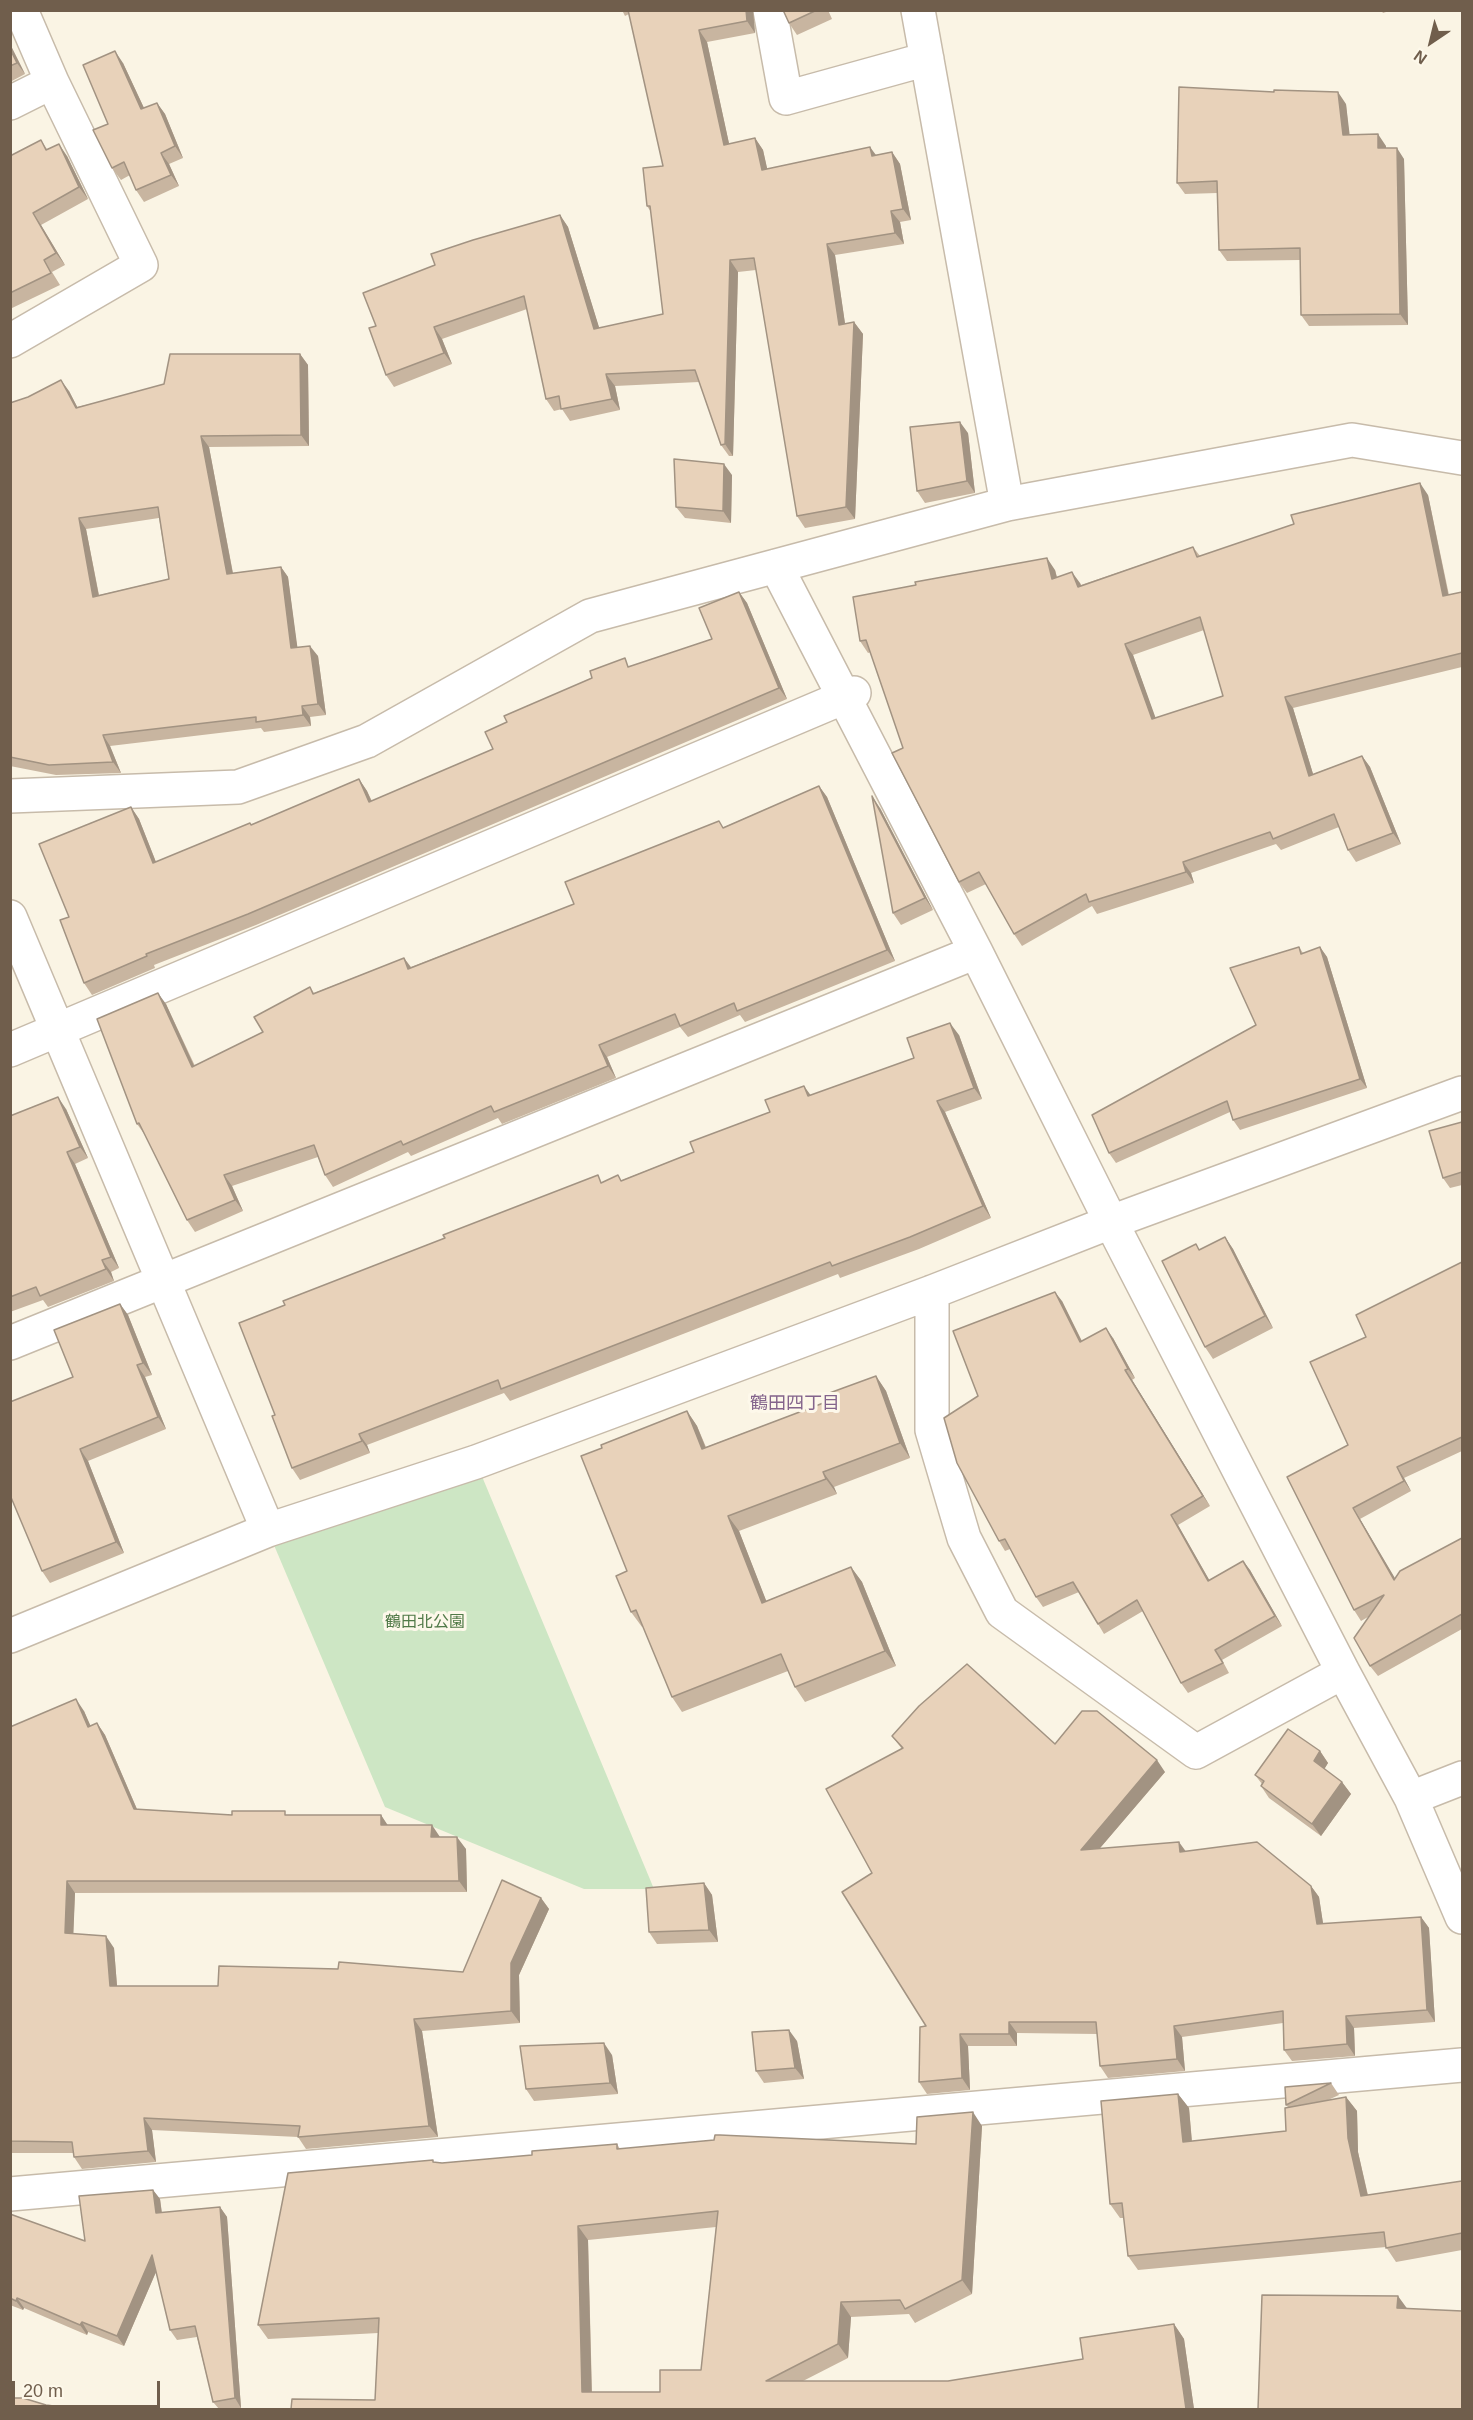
<!DOCTYPE html>
<html>
<head>
<meta charset="utf-8">
<style>
	body { margin:0 }
	#map { position:relative; width:1473px; height:2420px; overflow:hidden; background:#faf4e4; font-family:Helvetica,sans-serif }
	canvas { display:block }
	.frame { position:absolute; inset:0; border:12px solid #705e4c; pointer-events:none }
	.north { position:absolute; left:1401px; top:12px; width:60px; height:60px; -webkit-text-stroke:4px #fdf8ea; paint-order:stroke; rotate:215deg; font-size:16px; font-weight:700; line-height:24px; text-align:center; color:#705e4c }
	.north::after { content:''; display:block; margin:auto; width:21px; height:27px; background:#705e4c; clip-path:polygon(50% 0,100% 100%,50% 72%,0 100%) }
	.scale { position:absolute; left:12px; top:2381px; width:148px; height:27px; box-sizing:border-box; border:3px solid #705e4c; border-top:0; padding-left:8px; font-size:18px; line-height:21px; white-space:nowrap; color:#705e4c; -webkit-text-stroke:4px #fdf8ea; paint-order:stroke }
</style>
</head>
<body>
<div id="map">
<canvas width="1473" height="2420"></canvas>
<div class="frame"></div>
<div class="north">N</div>
<div class="scale">20 m</div>
</div>
<script>
const ctx = document.querySelector('canvas').getContext('2d');
ctx.lineJoin = 'round';
function fill(path, color) {
  ctx.fillStyle = color;
  ctx.fill(path, 'evenodd');
}
function stroke(path, color, width, dash) {
  ctx.strokeStyle = color;
  ctx.lineWidth = width;
  ctx.lineCap = dash ? 'butt' : 'round';
  ctx.setLineDash(dash || []);
  ctx.stroke(path);
}
function write(font, color, halo, rows, align = 'center') {
  ctx.font = font + ' Helvetica,"Noto Sans JP",sans-serif';
  ctx.lineWidth = 6;
  ctx.setLineDash([]);
  ctx.textBaseline = 'middle';
  ctx.strokeStyle = halo;
  ctx.fillStyle = color;
  for (const [text, x, y, turn = 0] of rows) {
    ctx.save();
    ctx.translate(x, y);
    ctx.rotate((+turn || 0) * Math.PI / 180);
    ctx.textAlign = isNaN(turn) ? turn : align;
    if (halo) ctx.strokeText(text, 0, 0);
    ctx.fillText(text, 0, 0);
    ctx.restore();
  }
}
const green = new Path2D(`
	M476,1462L654,1889H584L385,1807L268,1531Z`);
const minor = new Path2D(`
	M21,10L52,82
	M770,10L786,98L927,59
	M918,10L1007,504
	M10,103L52,82L141,265L10,341
	M776,566L976,952L1111,1222L1343,1672L1411,1798L1462,1917
	M10,796L238,787L367,741L590,616L1007,504L1352,440L1462,458
	M10,917L268,1530L476,1462L932,1292L1111,1222L1462,1093
	M10,1050L854,693
	M932,1292V1430L964,1538L1002,1612L1196,1752L1343,1672
	M10,1343L976,952
	M10,1636L268,1530
	M1411,1798L1462,1778
	M10,2194L1462,2065`);
const wall = new Path2D(`
	M622,10H753L755,33L707,42L729,144L755,138L763,150L767,169L876,155L892,152L900,164L911,220L900,222L904,244L835,255L845,324L854,322L863,334L855,519L805,528L797,516L756,270L738,272L733,456H729L721,445L699,382L615,386L620,410L570,421L562,409L554,411L546,399L527,309L442,339L452,364L394,387L386,375L376,326L435,265L560,215L568,227L599,328L663,314L651,212L647,206L663,166L629,14L625,16Z
	M783,10H828L832,19L797,35L789,23Z
	M1381,10H1392L1383,13Z
	M10,44L25,74L10,82Z
	M123,63L144,108L157,103L165,114L183,158L169,164L179,186L144,202L136,190L130,175L121,180L112,168L108,124Z
	M1346,104L1349,135L1386,146V148L1404,159L1408,325L1309,326L1301,315L1300,260L1227,261L1219,250L1217,193L1185,194L1177,183Z
	M41,140L47,149L67,156L88,199L41,225L65,265L52,272L60,285L10,309V156Z
	M300,354L308,365L309,446L209,447L233,573L281,567L288,577L297,648L318,656L326,715L310,717L311,726L264,732L261,728L110,746L121,773L56,775L10,766V403L69,391L77,407ZM159,518L169,579L99,595L86,529Z
	M968,433L975,493L925,503L917,491Z
	M732,475L731,523L685,518L676,507Z
	M1428,495L1449,595L1462,592V667L1293,708L1313,774L1362,756L1370,767L1401,844L1356,862L1348,850L1339,827L1281,850L1276,844L1191,873L1194,883L1097,914L1092,906L1022,946L1014,934L986,884L967,893L959,882L871,652L868,653L860,641L1055,570L1057,577L1080,583L1081,585L1193,547L1200,556ZM1204,630L1223,696L1155,718L1133,655Z
	M739,592L747,603L787,699L256,925L154,965L155,968L92,995L84,983L69,917L131,807L139,819L156,862L251,825L359,779L367,791L372,801L493,749L507,722L630,666L712,639Z
	M819,786L827,797L895,961L745,1022L740,1015L688,1037L680,1027L607,1057L616,1078L502,1124L498,1118L411,1156L408,1152L333,1187L325,1175L318,1157L232,1186L243,1211L195,1232L187,1220L145,1135L137,1124L166,1004L195,1066L263,1032L310,987L314,993L404,958L411,967L574,904L724,827Z
	M880,808L933,910L901,925L893,913Z
	M1299,947L1303,953L1320,947L1327,957L1367,1088L1240,1130L1233,1120L1230,1112L1116,1163L1109,1153L1256,1025Z
	M959,1035L982,1099L945,1112L991,1218L919,1249L840,1278L838,1274L510,1401L504,1393L367,1445L370,1453L300,1480L292,1468L275,1415L603,1182L622,1180L694,1152L811,1095L914,1058Z
	M66,1109L88,1158L75,1164L119,1268L111,1272L114,1281L48,1307L43,1300L10,1312V1116Z
	M1462,1122V1185L1450,1188L1443,1178Z
	M1225,1237L1233,1249L1273,1328L1213,1359L1205,1347L1200,1250Z
	M1462,1262V1451L1404,1478L1411,1491L1360,1519L1395,1579L1462,1538V1629L1378,1676L1370,1666L1368,1617L1361,1621L1354,1610L1348,1445L1366,1337Z
	M1062,1301L1082,1341L1113,1338L1135,1378L1132,1380L1210,1506L1178,1525L1209,1580L1243,1561L1250,1570L1282,1626L1222,1660L1229,1673L1188,1693L1181,1683L1143,1611L1104,1634L1079,1592L1043,1607L1036,1597L1010,1549L1005,1551L999,1541L978,1396Z
	M120,1304L128,1315L152,1375L145,1377L166,1429L88,1461L124,1553L50,1583L42,1571L73,1377Z
	M876,1376L886,1391L910,1458L834,1487L837,1494L739,1531L766,1601L851,1567L862,1582L896,1666L805,1702L795,1687L788,1671L682,1712L672,1697L643,1626L642,1627L631,1612L627,1571L602,1448L687,1411L697,1426L706,1447L826,1402Z
	M84,1711L90,1726L97,1723L105,1735L137,1809L232,1815H381L387,1825L440,1837L466,1849L467,1892L75,1893L73,1934L114,1948L117,1986H218L463,1972L541,1898L549,1909L519,1975L520,2023L422,2031L438,2137L306,2149L298,2137L152,2130L156,2162L82,2169L74,2157V2153H10V1727Z
	M892,1736L1055,1744L1165,1772L1100,1848L1185,1851L1311,1886L1319,1897L1323,1924L1421,1917L1429,1928L1435,2022L1354,2028L1355,2056L1292,2061L1284,2050L1283,2023L1182,2037L1185,2071L1108,2078L1100,2066L1097,2034L1017,2033V2046H968L970,2090L927,2094L919,2082L926,2026L872,1873L902,1749Z
	M1320,1751L1328,1763L1324,1769L1342,1782L1351,1794L1321,1836L1269,1798L1261,1786L1262,1784L1255,1775Z
	M704,1883L712,1895L718,1942L657,1944L649,1932Z
	M797,2041L804,2079L764,2083L756,2071Z
	M612,2055L618,2094L534,2101L526,2089Z
	M1331,2083L1339,2095L1328,2100L1346,2097L1357,2111L1358,2152L1368,2195L1462,2181V2250L1396,2262L1386,2247L1138,2270L1128,2256L1124,2218H1120L1110,2204L1178,2094L1189,2108L1192,2141L1286,2131L1288,2107L1286,2105Z
	M982,2126L972,2294L915,2323L909,2314L851,2317L848,2358L803,2381H948L1083,2359L1174,2324L1184,2339L1194,2409L375,2400L378,2333L268,2339L258,2325L435,2162L442,2163L532,2155L617,2144L620,2149L916,2144ZM716,2227L701,2370L660,2392H592L588,2240Z
	M153,2190L160,2199L162,2213L220,2207L227,2217L241,2408L234,2409H219L213,2402L197,2337L177,2340L170,2330L156,2272L124,2346L88,2332L87,2335L24,2308L23,2310L10,2305V2214L85,2241Z`);
const shadedWall = new Path2D(`
	M746,10H753L755,33L747,21Z
	M699,30L707,42L732,157L724,145Z
	M10,44L25,74L17,63L10,49Z
	M115,51L123,63L150,121L141,109Z
	M1338,92L1346,104L1351,146L1343,135Z
	M157,103L165,114L183,158L175,146Z
	M1378,134L1386,146V159L1378,148Z
	M755,138L763,150L770,181L762,170Z
	M59,144L67,156L88,199L79,187Z
	M870,147L879,159L872,156Z
	M1397,148L1404,159L1408,325L1400,314Z
	M892,152L900,164L911,220L903,209Z
	M161,153L169,164L179,186L171,175Z
	M891,211L900,222L904,244L895,233Z
	M33,213L41,225L65,265L56,253Z
	M560,215L568,227L603,340L594,329Z
	M827,244L835,255L847,337L839,325Z
	M730,260L738,272L733,456L725,444Z
	M854,322L863,334L855,519L846,507Z
	M434,327L442,339L452,364L444,353Z
	M300,354L308,365L309,446L301,435Z
	M606,374L615,386L620,410L612,399Z
	M61,380L69,391L83,418L76,408Z
	M960,422L968,433L975,493L967,481Z
	M201,436L209,447L235,585L227,574Z
	M724,464L732,475L731,523L723,511Z
	M1420,483L1428,495L1451,608L1443,596Z
	M79,518L86,529L101,607L93,597Z
	M1047,558L1055,570L1060,591L1052,579Z
	M281,567L288,577L299,659L291,648Z
	M1072,572L1080,583L1086,598L1078,587Z
	M739,592L747,603L787,699L779,688Z
	M1125,644L1133,655L1160,730L1152,719Z
	M310,646L318,656L326,715L318,704Z
	M1285,697L1293,708L1317,787L1309,776Z
	M302,706L310,717L311,726L303,715Z
	M103,735L110,746L121,773L113,762Z
	M1362,756L1370,767L1401,844L1393,833Z
	M359,779L367,791L377,814L369,802Z
	M819,786L827,797L895,961L887,950Z
	M872,796L880,808L933,910L925,898Z
	M131,807L139,819L161,875L153,863Z
	M1183,862L1191,873L1194,883L1186,872Z
	M1320,947L1327,957L1367,1088L1360,1079Z
	M404,958L412,969H408Z
	M158,993L166,1004L200,1079L192,1067Z
	M950,1023L959,1035L982,1099L974,1088Z
	M599,1045L607,1057L616,1078L608,1066Z
	M804,1086L812,1097L808,1096Z
	M58,1097L66,1109L88,1158L80,1147Z
	M937,1101L945,1112L991,1218L983,1206Z
	M67,1152L75,1164L119,1268L111,1257Z
	M224,1175L232,1186L243,1211L235,1200Z
	M1225,1237L1233,1249L1273,1328L1265,1316Z
	M102,1260L111,1272L114,1281L106,1269Z
	M1055,1292L1062,1301L1087,1352L1080,1342Z
	M120,1304L128,1315L152,1375L143,1363Z
	M1106,1328L1113,1338L1135,1378L1128,1369Z
	M137,1365L145,1377L166,1429L158,1417Z
	M1125,1370L1132,1380L1210,1506L1203,1496Z
	M876,1376L886,1391L910,1458L900,1443Z
	M687,1411L697,1426L712,1464L702,1449Z
	M359,1434L367,1445L370,1453L362,1441Z
	M80,1449L88,1461L124,1553L116,1542Z
	M1397,1467L1404,1478L1411,1491L1404,1481Z
	M823,1472L834,1487L837,1494L826,1479Z
	M1353,1508L1360,1519L1402,1590L1394,1580Z
	M1171,1515L1178,1525L1215,1590L1208,1581Z
	M728,1516L739,1531L773,1618L762,1603Z
	M1243,1561L1250,1570L1282,1626L1275,1616Z
	M851,1567L862,1582L896,1666L885,1651Z
	M76,1699L84,1711L96,1738L88,1727Z
	M97,1723L105,1735L142,1821L134,1809Z
	M1320,1751L1328,1763L1322,1773L1314,1761Z
	M1157,1760L1165,1772L1089,1861L1081,1850Z
	M1342,1782L1351,1794L1321,1836L1312,1824Z
	M381,1815L389,1827L381,1825Z
	M432,1825L440,1837H431Z
	M457,1837L466,1849L467,1892L459,1881Z
	M1179,1842L1187,1853L1180,1852Z
	M67,1881L75,1893L73,1944L65,1933Z
	M704,1883L712,1895L718,1942L709,1930Z
	M1311,1886L1319,1897L1325,1936L1317,1924Z
	M541,1898L549,1909L519,1975L520,2023L511,2011V1963Z
	M1421,1917L1429,1928L1435,2022L1427,2010Z
	M106,1936L114,1948L118,1998L110,1986Z
	M1346,2016L1354,2028L1355,2056L1347,2044Z
	M414,2019L422,2031L438,2137L429,2126Z
	M1009,2022L1017,2033V2046L1009,2034Z
	M1174,2026L1182,2037L1185,2071L1177,2059Z
	M789,2030L797,2041L804,2079L795,2068Z
	M960,2034L968,2046L970,2090L962,2078Z
	M604,2043L612,2055L618,2094L610,2083Z
	M1178,2094L1189,2108L1193,2156L1183,2142Z
	M1346,2097L1357,2111L1358,2152L1371,2210L1361,2196L1348,2138Z
	M973,2112L982,2126L972,2294L962,2280Z
	M144,2118L152,2130L156,2162L148,2151Z
	M153,2190L160,2199L163,2223L156,2213Z
	M220,2207L227,2217L241,2408L235,2398Z
	M578,2226L588,2240L592,2406L582,2392Z
	M152,2255L159,2265L124,2346L117,2336Z
	M1398,2296L1422,2329L1397,2308Z
	M17,2298L24,2308L23,2310L16,2301Z
	M841,2302L851,2317L848,2358L838,2344Z
	M82,2322L88,2332L87,2335L80,2325Z
	M1174,2324L1184,2339L1194,2409H1186Z`);
const building = new Path2D(`
	M628,10H746L747,21L699,30L724,145L755,138L762,170L870,147L872,156L892,152L903,209L891,211L895,233L827,244L839,325L854,322L846,507L797,516L754,258L730,260L725,444L721,445L695,370L606,374L612,399L561,409L559,396L546,399L524,296L434,327L444,353L386,375L369,328L376,326L363,293L435,265L431,254L473,240L560,215L594,329L663,314L650,206H647L643,168L663,166Z
	M783,10H817L789,23Z
	M10,49L17,63L10,66Z
	M115,51L141,109L157,103L175,146L161,153L171,175L136,190L124,162L112,168L93,130L108,124L83,65Z
	M1179,87L1274,92V90L1338,92L1343,135L1378,134V148H1397L1400,314L1301,315L1300,248L1219,250L1217,181L1177,183Z
	M41,140L46,150L59,144L79,187L33,213L56,253L44,260L51,273L10,293V156Z
	M170,354H300L301,435L201,436L227,574L281,567L291,648L310,646L318,704L302,706L303,715L256,722V717L103,735L113,762L49,765L10,757V403L28,397L61,380L76,408L164,384ZM158,507L169,579L93,597L79,518Z
	M960,422L967,481L917,491L910,427Z
	M674,459L724,464L723,511L676,507Z
	M1420,483L1443,596L1462,592V653L1285,697L1309,776L1362,756L1393,833L1348,850L1334,814L1273,839L1270,832L1183,862L1186,872L1089,902L1086,894L1014,934L979,872L959,882L892,753L903,748L866,640L860,641L853,597L916,585L915,582L1047,558L1052,579L1072,572L1078,587L1193,547L1197,557L1294,524L1291,515ZM1200,617L1223,696L1152,719L1125,644Z
	M739,592L779,688L248,914L146,954L147,956L84,983L60,920L69,917L39,844L131,807L153,863L250,823L251,825L359,779L369,802L493,749L485,732L507,722L504,716L592,678L590,671L625,658L628,667L712,639L699,608Z
	M819,786L887,950L737,1011L734,1003L680,1026L675,1014L599,1045L608,1066L494,1112L491,1106L403,1145L401,1141L325,1175L314,1145L224,1175L235,1200L187,1220L139,1123L137,1124L97,1019L158,993L192,1067L263,1032L254,1017L310,987L313,994L404,958L408,969L574,904L565,882L719,821L723,828Z
	M872,796L925,898L893,913Z
	M1299,947L1301,954L1320,947L1360,1079L1233,1120L1227,1101L1109,1153L1092,1115L1256,1025L1230,968Z
	M950,1023L974,1088L937,1101L983,1206L910,1237L832,1266L830,1262L501,1389L498,1380L359,1434L362,1441L292,1468L272,1416L275,1415L239,1323L285,1305L283,1301L445,1238L443,1235L598,1175L601,1183L618,1175L621,1181L694,1152L690,1142L770,1112L765,1100L804,1086L808,1096L914,1058L907,1038Z
	M58,1097L80,1147L67,1152L111,1257L102,1260L106,1269L40,1296L36,1287L10,1297V1116Z
	M1462,1122V1172L1443,1178L1429,1131Z
	M1225,1237L1265,1316L1205,1347L1162,1261L1196,1244L1199,1250Z
	M1462,1262V1437L1397,1467L1404,1481L1353,1508L1394,1580L1400,1571L1462,1538V1614L1370,1666L1354,1638L1384,1595L1354,1610L1287,1477L1348,1445L1310,1362L1366,1337L1356,1315Z
	M1055,1292L1080,1342L1106,1328L1128,1369L1125,1370L1203,1496L1171,1515L1208,1581L1243,1561L1275,1616L1215,1650L1223,1663L1181,1683L1137,1600L1098,1624L1073,1582L1036,1597L1005,1539L999,1541L957,1463L944,1418L978,1396L953,1331Z
	M120,1304L143,1363L137,1365L158,1417L80,1449L116,1542L42,1571L10,1495V1402L73,1377L54,1330Z
	M876,1376L900,1443L823,1472L826,1479L728,1516L762,1603L851,1567L885,1651L795,1687L781,1654L672,1697L636,1610L631,1612L616,1576L627,1571L581,1456L602,1448L601,1445L687,1411L702,1449L826,1402L824,1395Z
	M967,1664L1055,1744L1082,1711H1097L1157,1760L1081,1850L1179,1842L1180,1852L1257,1842L1311,1886L1317,1924L1421,1917L1427,2010L1346,2016L1347,2044L1284,2050L1283,2011L1174,2026L1177,2059L1100,2066L1096,2022H1009V2034H960L962,2078L919,2082L920,2027L926,2026L842,1892L872,1873L826,1789L903,1748L892,1736L919,1706Z
	M76,1699L88,1727L97,1723L134,1809L232,1815V1811H285V1815H381V1825H432L431,1837H457L459,1881H67L65,1933L106,1936L110,1986H218L219,1966L338,1969L339,1962L463,1972L502,1880L541,1898L511,1963V2011L414,2019L429,2126L298,2137L300,2126L144,2118L148,2151L74,2157L72,2142L10,2141V1727Z
	M1288,1729L1320,1751L1314,1761L1342,1782L1312,1824L1261,1786L1264,1781L1255,1775Z
	M704,1883L709,1930L649,1932L646,1888Z
	M789,2030L795,2068L756,2071L752,2032Z
	M604,2043L610,2083L526,2089L520,2046Z
	M1331,2083L1286,2105L1285,2087Z
	M1178,2094L1183,2142L1286,2131L1285,2108L1346,2097L1348,2138L1361,2196L1462,2181V2233L1386,2248L1384,2232L1128,2256L1122,2203L1110,2204L1101,2101Z
	M973,2112L962,2280L905,2309L900,2300L841,2302L838,2344L766,2381H948L1083,2359L1080,2338L1174,2324L1186,2409H291L292,2399L375,2400L379,2318L258,2325L288,2173L433,2160V2162L442,2163L532,2155V2151L617,2144V2149L714,2140L715,2135H720L916,2144L917,2117ZM718,2211L701,2370H660V2392H582L578,2226Z
	M153,2190L156,2213L220,2207L235,2398L213,2402L195,2326L170,2330L152,2255L117,2336L82,2322L80,2325L17,2298L16,2301L10,2298V2214L85,2241L79,2196Z
	M1262,2295L1398,2296L1397,2308L1462,2311V2409H1258Z
	M10,2398H23L46,2405L77,2409H10Z`);
const parkNames = [
	["鶴田北公園",425,1623]
];
const neighbourhoodNames = [
	["鶴田四丁目",795,1404]
];
fill(green, '#cde6c4');
stroke(minor, '#c7bbaa', 36);
stroke(minor, '#fff', 33);
fill(wall, '#c8b5a0');
fill(shadedWall, '#a29382');
fill(building, '#e8d2ba');
stroke(building, '#a29382', 1.5);
write('16px', '#517a48', '#fdf8ea', parkNames);
write('18px', '#84648c', '#fdf8ea', neighbourhoodNames);
</script>
</body>
</html>
